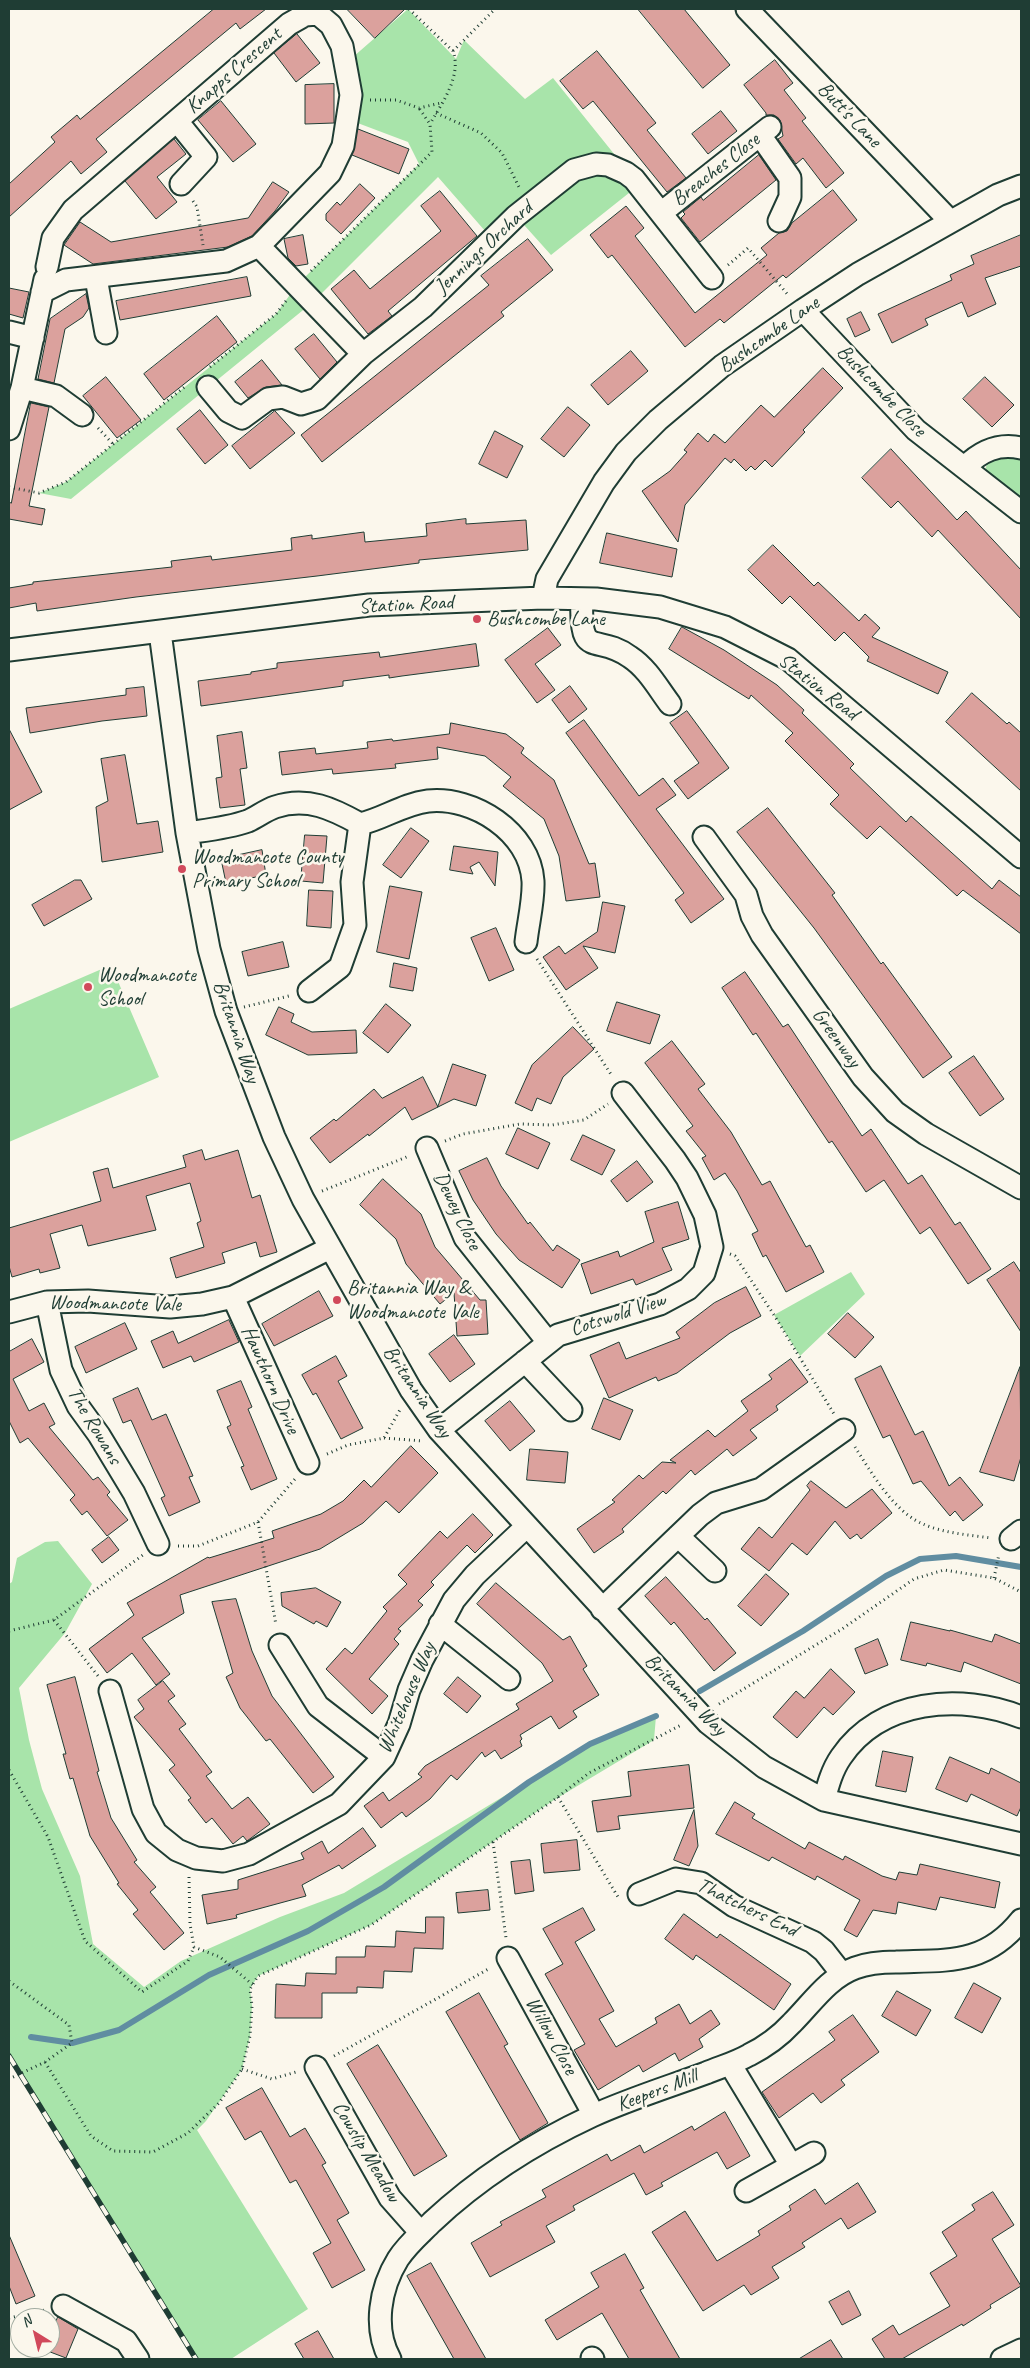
<!DOCTYPE html>
<html>
<head>
<meta charset="utf-8">
<style>
	body { margin:0 }
	#map { position:relative; width:1030px; height:2368px; overflow:hidden; background:#fbf7ec; font-family:Caveat,sans-serif }
	canvas { display:block }
	.frame { position:absolute; inset:0; border:10px solid #1f3d34; pointer-events:none }
	.north { position:absolute; left:10px; top:2308px; width:50px; height:50px; box-sizing:border-box; background:#fbf7ec; border:1px solid #a3ada2; border-radius:50%; rotate:324deg; font-size:14px; font-weight:700; line-height:20px; text-align:center; color:#1f3d34 }
	.north::after { content:''; display:block; margin:auto; width:18px; height:22px; background:#d1495b; clip-path:polygon(50% 0,100% 100%,50% 72%,0 100%) }
</style>
</head>
<body>
<div id="map">
<canvas width="1030" height="2368"></canvas>
<div class="frame"></div>
<div class="north">N</div>
</div>
<script>
const ctx = document.querySelector('canvas').getContext('2d');
ctx.lineJoin = 'round';
function fill(path, color) {
  ctx.fillStyle = color;
  ctx.fill(path, 'evenodd');
}
function stroke(path, color, width, dash) {
  ctx.strokeStyle = color;
  ctx.lineWidth = width;
  ctx.lineCap = dash ? 'butt' : 'round';
  ctx.setLineDash(dash || []);
  ctx.stroke(path);
}
function write(font, color, halo, rows, align = 'center') {
  ctx.font = font + ' Caveat,sans-serif';
  ctx.lineWidth = 5;
  ctx.setLineDash([]);
  ctx.textBaseline = 'middle';
  ctx.strokeStyle = halo;
  ctx.fillStyle = color;
  for (const [text, x, y, turn = 0] of rows) {
    ctx.save();
    ctx.translate(x, y);
    ctx.rotate((+turn || 0) * Math.PI / 180);
    ctx.textAlign = isNaN(turn) ? turn : align;
    if (halo) ctx.strokeText(text, 0, 0);
    ctx.fillText(text, 0, 0);
    ctx.restore();
  }
}
const green = new Path2D(`
	M408,9L456,59L464,40L525,99L553,78L639,185L551,255L516,216L492,239L438,177L313,302L71,499L39,493L66,482L276,314L297,285L419,164L408,142L347,119L345,64Z
	M998,457L1021,458V504L984,473L988,461Z
	M111,965L159,1077L9,1142V1009Z
	M851,1272L865,1294L800,1356L774,1315Z
	M58,1541L92,1584L65,1633L19,1688L29,1740L42,1789L80,1876L93,1944L144,1987L181,1961L280,1917L344,1893L590,1744L656,1716L654,1740L554,1800L371,1925L258,1976L250,1989L252,2006L250,2036L242,2069L206,2121L197,2130L308,2309L231,2359H196L9,2056V1584L12,1582L17,1558L45,1542Z`);
const stream = new Path2D(`
	M700,1691L803,1631L886,1576L920,1559L956,1556L1021,1567
	M31,2037L72,2043L119,2030L209,1975L308,1931L384,1887L529,1782L590,1744L656,1716`);
const building = new Path2D(`
	M214,9H266L240,29L236,23L96,139L107,152L81,174L71,161L9,217V184L55,142L51,137L77,115L80,119Z
	M347,9H405L375,38Z
	M638,9H684L730,65L703,88Z
	M297,34L320,63L296,82L274,53Z
	M597,51L656,123L647,130L686,178L667,192L593,101L583,109L560,81Z
	M775,60L793,83L784,90L806,118L802,121L844,173L826,188L803,158L796,164L778,139L783,136L780,120L774,115H766V113L744,85Z
	M334,84V123L305,124V85Z
	M221,101L256,144L233,162L198,120Z
	M721,111L737,131L708,154L692,134Z
	M358,129L409,149L399,174L352,155Z
	M174,139L186,154L157,177L177,202L156,219L125,181Z
	M759,155L776,180L700,242L681,218L685,214L683,212L701,197L703,200Z
	M273,182L289,192L275,211L252,236L228,247L93,264L64,245L80,222L111,242L248,218Z
	M360,184L375,198L341,234L326,220V214L337,202L340,205Z
	M833,190L857,220L786,278L783,275L724,323L720,319L685,347L612,255L608,258L590,235L626,206L644,228L635,236L695,313L767,255L761,248L779,233L787,231L792,223Z
	M440,191L477,236L388,311L392,316L368,334L331,289L354,270L370,289L441,231L421,206Z
	M303,235L308,264L296,266L288,258L284,239Z
	M1021,235V266L985,278L996,304L968,317L962,302L925,319L928,325L892,343L878,314L952,280L950,275L974,264L971,256Z
	M528,239L553,270L501,312L504,316L322,462L301,435L489,285L481,276Z
	M247,277L251,296L120,320L116,301Z
	M9,288L29,292L23,318L9,314Z
	M86,294L89,308L83,317L65,329L54,383L38,379L50,319Z
	M861,312L870,330L855,337L847,319Z
	M217,316L237,342L164,400L144,374Z
	M314,334L337,362L320,379L295,349Z
	M631,351L648,371L608,405L591,385Z
	M262,360L282,385L266,387L248,398L235,382Z
	M823,368L843,388L803,430L805,432L772,467L765,460L755,470L751,466L746,471L734,459L731,463L725,458L685,505L678,542L642,491L670,471L687,452L684,450L698,433L708,442L714,434L725,443L761,405L774,417Z
	M106,377L141,420L117,438L83,396Z
	M985,377L1014,405L992,427L963,399Z
	M31,403L49,407L29,506L45,509L42,525L9,519V502L11,503Z
	M568,407L590,425L564,457L541,439Z
	M200,410L228,445L205,464L177,429Z
	M275,411L295,433L250,469L232,446Z
	M495,431L523,446L507,478L479,464Z
	M891,449L957,520L966,511L1021,570V619L938,530L932,537L898,501L891,508L862,478Z
	M466,519V524L526,520L528,550L419,560V563L317,576L136,597L37,611L36,603L9,608V588L33,584V582L172,567L171,561L211,556L212,560L292,550L291,538L312,535V539L364,532L365,542L427,536L426,524Z
	M607,533L677,549L672,577L600,563Z
	M773,545L814,586L818,582L859,621L865,614L880,628L872,637L948,672L938,694L867,661L869,657L844,632L835,641L790,596L782,604L748,570Z
	M682,627L724,650L777,685L804,710L802,713L854,764L850,768L906,822L911,816L992,889L999,880L1021,897V934L963,890L957,896L880,826L867,839L830,804L839,795L785,741L793,733L751,695L749,699L669,649Z
	M548,628L561,645L535,664L555,690L537,703L505,660Z
	M476,644L479,666L402,676L389,678V675L343,681V686L201,706L198,681L251,674V672L277,668V663L379,652L380,657Z
	M570,686L587,709L569,723L552,700Z
	M144,687L147,716L102,721L30,733L26,708L126,695V689Z
	M972,693L1007,724L1009,722L1021,733V791L946,722Z
	M687,711L729,768L688,799L674,781L699,763L670,723Z
	M584,720L639,796L663,778L676,795L656,809L724,899L691,923L675,900L684,893L566,733Z
	M451,723L506,734L524,748L521,753L554,780L589,864L595,863L600,897L566,901L559,856L544,819L503,786L511,777L485,756L437,747L438,759L395,764L396,768L333,774L332,769L282,775L279,752L315,748L316,754L368,748L367,742L392,739L393,741L449,734Z
	M9,729L42,792L9,810Z
	M242,732L247,768L240,769L245,805L220,808L216,778L222,777L217,736Z
	M125,755L137,824L158,821L163,852L102,862L96,807L108,801L101,759Z
	M768,808L835,893L832,895L881,964L883,962L952,1057L923,1078L814,928L737,832Z
	M411,828L429,841L401,878L383,865Z
	M305,835L327,836L323,883L301,881Z
	M454,846L498,852L495,886L479,862L470,867L473,874L450,870Z
	M262,850L266,875L226,883L221,859Z
	M75,880H81L92,899L44,926L32,905Z
	M390,886L422,892L409,959L377,952Z
	M309,890L333,891L331,928L307,926Z
	M603,902L625,906L615,953L583,946L598,968L566,990L543,957L559,946L565,954L597,932Z
	M496,928L514,970L489,981L471,938Z
	M283,942L289,967L248,976L242,952Z
	M394,963L417,968L413,991L390,987Z
	M745,972L783,1027L788,1024L862,1136L871,1129L908,1184L922,1175L955,1225L960,1222L991,1269L968,1284L930,1227L920,1234L884,1180L866,1192L832,1141L829,1143L756,1033L753,1035L722,988Z
	M617,1002L660,1015L650,1044L607,1031Z
	M386,1004L411,1025L388,1053L363,1033Z
	M279,1007L294,1014L291,1022L312,1032L356,1030L357,1053L308,1055L266,1035Z
	M573,1027L594,1049L563,1077L551,1104L537,1098L532,1111L515,1103L532,1065Z
	M672,1041L705,1084L698,1089L731,1132L762,1185L770,1181L806,1247L810,1245L824,1272L786,1292L766,1255L763,1257L752,1234L758,1231L737,1191L725,1173L714,1180L702,1158L706,1156L686,1131L693,1126L645,1063Z
	M974,1056L1004,1099L980,1116L949,1073Z
	M453,1064L486,1075L476,1106L454,1099L438,1107Z
	M423,1077L438,1107L412,1120L405,1107L369,1136L368,1134L330,1163L310,1138L334,1119L336,1121L374,1089L382,1098Z
	M518,1128L550,1143L538,1169L506,1154Z
	M583,1135L615,1150L602,1175L571,1160Z
	M202,1150L205,1160L238,1150L252,1198L260,1195L277,1252L260,1257L256,1242L222,1253L225,1263L176,1278L170,1258L204,1247L197,1223L201,1221L190,1183L146,1196L156,1230L88,1246L82,1225L50,1234L60,1268L40,1273L39,1269L12,1277L9,1266V1228L101,1201L93,1172L108,1168L113,1188L186,1167L183,1156Z
	M487,1158L501,1186L528,1224L530,1222L553,1251L557,1245L580,1260L562,1288L519,1260L496,1234L473,1200L459,1171Z
	M637,1161L653,1182L627,1202L611,1181Z
	M383,1179L421,1214L435,1247L480,1300H486L488,1334L457,1336L454,1293L440,1304L406,1264L396,1239L360,1205Z
	M678,1202L689,1239L662,1248L672,1270L636,1285L633,1279L591,1294L581,1264L618,1251L620,1257L654,1242L645,1212Z
	M1014,1262L1021,1273V1332L987,1280Z
	M746,1287L761,1316L730,1333L677,1373L658,1381L656,1377L609,1398L590,1355L619,1342L626,1359L680,1338L676,1332L714,1303Z
	M319,1291L333,1316L274,1346L262,1324Z
	M848,1313L874,1337L855,1358L828,1334Z
	M229,1320L239,1342L194,1362L191,1356L163,1368L151,1341L173,1331L178,1343Z
	M125,1323L137,1349L86,1373L75,1347Z
	M454,1335L475,1364L450,1382L429,1354Z
	M32,1339L44,1362L13,1379L29,1411L44,1403L55,1424L49,1427L93,1480L98,1477L110,1492L107,1495L128,1520L107,1536L87,1511L82,1515L70,1500L75,1495L28,1438L20,1443L9,1421V1352Z
	M336,1356L347,1376L338,1381L363,1428L341,1439L316,1393L313,1395L302,1375Z
	M791,1359L808,1382L776,1406L778,1410L750,1430L757,1438L733,1456L727,1449L695,1475L691,1470L666,1494L663,1491L622,1529L624,1532L594,1553L577,1529L615,1502L612,1500L639,1475L643,1479L662,1462L676,1463L670,1460L708,1430L715,1437L748,1411L741,1401L772,1379L769,1375Z
	M881,1366L915,1435L923,1431L949,1486L960,1477L983,1505L963,1521L955,1511L950,1516L921,1481L913,1484L890,1435L883,1438L855,1379Z
	M1020,1367L1021,1457L1014,1481L980,1472Z
	M241,1381L252,1407L248,1409L277,1479L251,1490L241,1467L244,1466L227,1427L231,1425L217,1391Z
	M138,1388L152,1420L166,1414L193,1476L189,1477L200,1502L169,1516L161,1498L165,1496L131,1420L123,1423L113,1399Z
	M604,1398L633,1410L620,1440L592,1429Z
	M510,1401L535,1431L510,1451L485,1421Z
	M411,1446L438,1473L399,1513L386,1501L363,1523L320,1549L180,1595L184,1613L142,1638L170,1674L156,1685L132,1653L107,1673L89,1649L134,1615L127,1603L208,1557L209,1558L274,1538L272,1531L321,1514L343,1501L364,1480L371,1487Z
	M530,1449L568,1452L565,1483L527,1480Z
	M811,1481L846,1508L872,1489L892,1513L861,1539L857,1534L850,1539L835,1521L807,1555L792,1543L769,1571L741,1549L759,1527L772,1538L810,1490L807,1486Z
	M473,1514L493,1535L475,1553L467,1545L431,1582L434,1585L418,1601L423,1605L398,1629L401,1631L394,1639L399,1644L369,1679L388,1696L372,1714L326,1669L345,1648L352,1654L387,1611L383,1607L407,1584L398,1575L418,1554L440,1531L447,1538Z
	M109,1537L119,1550L102,1563L92,1550Z
	M766,1574L789,1594L761,1626L738,1606Z
	M666,1577L705,1620L707,1618L736,1653L714,1671L674,1622L671,1625L645,1596Z
	M496,1583L563,1640L570,1636L587,1666L583,1669L599,1695L573,1711L577,1717L559,1729L551,1716L520,1735L522,1739L520,1741L522,1746L501,1759L495,1750L485,1757L482,1752L457,1780L451,1775L430,1799L406,1817L402,1812L381,1828L364,1806L383,1792L389,1801L422,1777L418,1774L425,1766L519,1709L516,1704L553,1681L542,1663L477,1604Z
	M316,1588L341,1602L327,1627L316,1621L314,1624L282,1606L281,1593Z
	M236,1599L252,1651L272,1696L334,1777L313,1793L270,1739L266,1741L240,1708L226,1677L233,1673L212,1602Z
	M911,1622L950,1631V1630L992,1642L995,1634L1021,1644V1684L964,1662L961,1672L927,1663L926,1666L901,1660Z
	M878,1639L888,1665L865,1674L855,1649Z
	M831,1669L855,1692L833,1715L824,1707L797,1738L773,1717L796,1691L804,1698Z
	M75,1677L99,1771L97,1772L111,1818L137,1860L134,1862L156,1887L150,1892L184,1933L164,1950L133,1914L138,1910L117,1884L119,1883L90,1836L73,1778L70,1779L63,1754H66L47,1685Z
	M458,1677L481,1696L467,1713L444,1694Z
	M163,1681L175,1696L168,1701L186,1724L179,1729L212,1772L206,1776L232,1809L248,1797L270,1824L247,1841L243,1836L233,1844L212,1818L206,1823L188,1800L191,1798L169,1770L175,1765L134,1717L144,1709L138,1700Z
	M883,1751L913,1757L906,1792L876,1786Z
	M950,1757L989,1774L991,1768L1021,1783V1807L1017,1816L971,1794L967,1802L936,1789Z
	M689,1765L694,1808L618,1816L620,1829L597,1832L592,1801L631,1796L628,1772Z
	M735,1802L755,1814L752,1818L805,1849L809,1842L843,1860L845,1856L882,1876L896,1880L899,1872L917,1875L920,1864L1000,1882L995,1908L940,1897L936,1910L898,1902L896,1914L873,1910L857,1937L844,1930L860,1900L817,1876L815,1880L772,1857L769,1861L716,1834Z
	M694,1810L698,1846L689,1866L674,1860Z
	M363,1828L376,1846L342,1869L339,1865L302,1885L306,1896L236,1915L237,1918L207,1924L202,1895L238,1889V1880L304,1859L301,1853L322,1841L328,1853Z
	M577,1840L580,1870L544,1873L541,1844Z
	M530,1860L534,1891L515,1894L511,1862Z
	M488,1890L490,1910L458,1913L456,1893Z
	M583,1908L595,1930L575,1942L614,2011L599,2019L616,2047L657,2023L655,2018L679,2004L690,2024L711,2010L720,2024L699,2039L703,2047L679,2061L675,2053L643,2072L639,2065L598,2090L574,2050L585,2044L545,1974L563,1964L543,1929Z
	M684,1914L717,1938L720,1934L791,1984L774,2010L696,1955L693,1960L665,1939Z
	M426,1917H444L443,1949L414,1948L412,1972L384,1971L383,1988L357,1987V1993H322V2018H275L276,1984L305,1986L306,1973L336,1974V1957H365L366,1946L395,1947L396,1931L425,1933Z
	M974,1983L1001,1998L982,2033L955,2018Z
	M897,1991L931,2010L916,2036L882,2016Z
	M479,1993L508,2044L504,2046L548,2123L520,2140L446,2012Z
	M853,2015L879,2052L841,2080L845,2085L821,2103L813,2093L779,2118L762,2092L835,2040L829,2032Z
	M378,2045L447,2156L414,2176L347,2064Z
	M262,2088L290,2137L305,2128L326,2163L322,2165L349,2213L337,2220L365,2270L332,2288L313,2253L331,2243L296,2180L290,2183L261,2131L245,2140L226,2108Z
	M725,2112L750,2156L727,2169L717,2152L661,2183L663,2186L646,2195L634,2173L573,2206L575,2210L546,2226L555,2242L490,2277L471,2243L502,2225L500,2222L546,2197L542,2190L607,2154L611,2161L640,2145L644,2153L692,2126L694,2130Z
	M858,2183L876,2212L848,2229L841,2218L802,2243L805,2247L772,2267L779,2278L751,2295L744,2285L703,2311L652,2232L685,2211L717,2261L760,2235L758,2231L791,2210L789,2206L815,2189L825,2204Z
	M993,2192L1014,2225L992,2239L1021,2286L990,2305L991,2308L963,2326L962,2324L902,2359H885L872,2339L893,2325L899,2335L950,2306L930,2273L957,2256L942,2232L975,2210L972,2205Z
	M9,2235L35,2296L16,2304L9,2286Z
	M625,2254L644,2288L640,2290L680,2359H629L602,2313L557,2340L545,2320L599,2287L591,2273Z
	M431,2263L486,2359H454L407,2276Z
	M849,2291L861,2315L842,2325L829,2302Z
	M58,2317L78,2329L66,2358L45,2350L50,2348V2337Z
	M318,2331L334,2359H304L295,2344Z
	M831,2340L843,2359H799Z`);
const path = new Path2D(`
	M409,9L453,51C462,76 442,103 430,124
	M453,51L495,9
	M370,100H396L419,108L441,103
	M436,113L481,133L502,153L520,189
	M193,201L197,207L203,245
	M728,265L748,248L789,296
	M311,271L432,152L430,124L419,108
	M210,367L276,314L286,301
	M98,428L113,444
	M9,487L39,493L66,482L187,385
	M537,959L612,1076
	M244,1007L289,996
	M445,1141L463,1134L520,1124L552,1125L584,1120L608,1104
	M322,1191L409,1156
	M730,1254L735,1256L774,1315L834,1414
	M384,1438L423,1441
	M855,1447C871,1472 894,1512 923,1524C943,1533 969,1535 991,1538
	M327,1454L348,1445L384,1438L401,1408
	M258,1522L276,1625
	M178,1546H198L258,1522L295,1479
	M994,1578L999,1554
	M54,1620L98,1676
	M9,1631L54,1620L143,1555
	M719,1704L842,1629L914,1579L944,1570L994,1578L1021,1592
	M9,1770L48,1837L85,1941L142,1992L188,1961L194,1947
	M558,1797L618,1897
	M493,1842L506,1938
	M189,1877L190,1924L194,1947L220,1957L253,1985
	M9,1981L69,2025L72,2043L45,2062L9,2079
	M443,1995L490,1968
	M334,2056L445,1994
	M45,2062L91,2136L113,2151L153,2152L188,2133L219,2103L242,2069L250,2036L252,2006L250,1989L258,1976L371,1925L554,1800L589,1773L683,1724
	M242,2069L272,2079L296,2072
	M9,2318L45,2310`);
const minor = new Path2D(`
	M747,9L950,221
	M177,121L206,157L181,184
	M760,135L790,178V197L779,221
	M661,213L770,127
	M259,246L363,354L423,307L516,216L574,170L596,164L608,165L626,173L634,179L712,278
	M96,278L106,333
	M42,292L66,280L226,261L259,246L330,173L343,146L351,95L342,46L331,25L318,14L305,15L289,24L73,210L53,238L47,267
	M803,310L916,430L1021,512
	M9,332L33,338
	M208,387L228,411L242,418L268,399L283,397L301,404L317,399L363,354
	M22,388L56,396L82,415
	M9,429L22,388L45,279
	M965,467C981,451 998,443 1021,448
	M543,598L547,579L604,482L626,452L658,420L722,366L803,310L858,274L998,195L1021,186
	M582,599C579,662 596,632 630,657C647,668 658,688 670,704
	M160,632L187,833L209,949L226,1011L274,1137L303,1199L411,1390L439,1430L708,1723L764,1767L824,1800L1021,1844
	M9,650L369,605L543,598L596,599L660,607L725,627L788,659L1021,857
	M360,824C383,819 403,804 428,801C473,796 530,832 533,881C534,900 528,923 526,942
	M187,833C207,830 228,828 248,821C257,817 266,810 275,807C307,796 333,809 360,824L352,882L355,925L340,967L309,991
	M704,837L746,895L752,916L762,935L863,1077L895,1112L926,1134L1021,1188
	M427,1148L465,1238L548,1342
	M233,1297L308,1463
	M47,1302L61,1370L78,1406L99,1435L134,1493L158,1544
	M9,1312L47,1302L88,1301L170,1307L202,1304L233,1297L330,1248
	M525,1361L571,1410
	M439,1430L558,1335L660,1304L688,1289L704,1273L712,1247L705,1215L687,1178L675,1160L623,1093
	M678,1536L715,1571
	M1011,1539L1021,1531
	M602,1609L700,1515L716,1503L761,1489L844,1430
	M440,1624L509,1679
	M280,1645L318,1706L384,1757
	M110,1691L143,1809L156,1833L177,1850L196,1858L223,1861L249,1854L339,1804L384,1757L399,1724L409,1690L422,1660L454,1600L475,1575L527,1526
	M824,1800C828,1785 832,1770 841,1757C880,1699 961,1693 1021,1717
	M639,1894L676,1879L701,1883L734,1906L813,1942L824,1951L842,1974
	M508,1958L594,2115
	M730,2064L791,2165
	M316,2067L390,2198L421,2233
	M746,2191L814,2153
	M63,2306L126,2341L138,2359
	M592,2358L593,2359
	M390,2359C373,2328 380,2288 398,2259C407,2245 420,2234 432,2222C479,2178 534,2143 592,2116C629,2099 668,2087 706,2073C720,2067 735,2063 749,2055C765,2047 780,2036 792,2023C812,2003 828,1978 855,1968C868,1963 882,1962 896,1962C948,1960 985,1965 1021,1920
	M1002,2359L1021,2350`);
const rail = new Path2D(`
	M9,2056L196,2359`);
const markers = [
	[477,619,5,"#d1495b"],
	[182,869,5,"#d1495b"],
	[88,987,5,"#d1495b"],
	[337,1300,5,"#d1495b"]
];
const streetNames = [
	["Knapps Crescent",234,71,-41],
	["Butt's Lane",849,115,46],
	["Breaches Close",716,170,-38],
	["Jennings Orchard",484,248,-43],
	["Bushcombe Lane",769,335,-35],
	["Bushcombe Close",881,391,46],
	["Station Road",406,605,-3],
	["Station Road",818,687,38],
	["Britannia Way",236,1032,71],
	["Greenway",836,1038,54],
	["Dewey Close",457,1211,64],
	["Woodmancote Vale",115,1304,1],
	["Cotswold View",618,1315,-18],
	["Hawthorn Drive",270,1380,66],
	["Britannia Way",417,1392,56],
	["The Rowans",94,1426,59],
	["Britannia Way",685,1695,45],
	["Whitehouse Way",407,1698,-67],
	["Thatchers End",747,1908,26],
	["Willow Close",551,2036,61],
	["Keepers Mill",657,2091,-21],
	["Cowslip Meadow",366,2152,59]
];
const poiNames = [
	["Bushcombe Lane",487,619],
	["Woodmancote County",192,857],
	["Primary School",192,881],
	["Woodmancote",98,975],
	["School",98,999],
	["Britannia Way &",347,1288],
	["Woodmancote Vale",347,1312]
];
fill(green, '#a8e4aa');
stroke(stream, '#608da1', 6);
fill(building, '#dba19d');
stroke(building, '#1f3d34', 1);
stroke(minor, '#1f3d34', 25);
stroke(path, '#1f3d34', 3, [1, 4]);
stroke(minor, '#fbf7ec', 21);
stroke(rail, '#1f3d34', 5.5);
stroke(rail, '#fbf7ec', 4, [11]);
for (const [x, y, r, color] of markers) {
  const dot = new Path2D();
  dot.arc(x, y, r, 0, 2 * Math.PI);
  ctx.fillStyle = color;
  ctx.fill(dot);
  stroke(dot, '#fbf7ec', 2);
}
write('21px', '#1f3d34', '#fbf7ec', streetNames);
write('21px', '#1f3d34', '#fbf7ec', poiNames, 'left');
</script>
</body>
</html>
